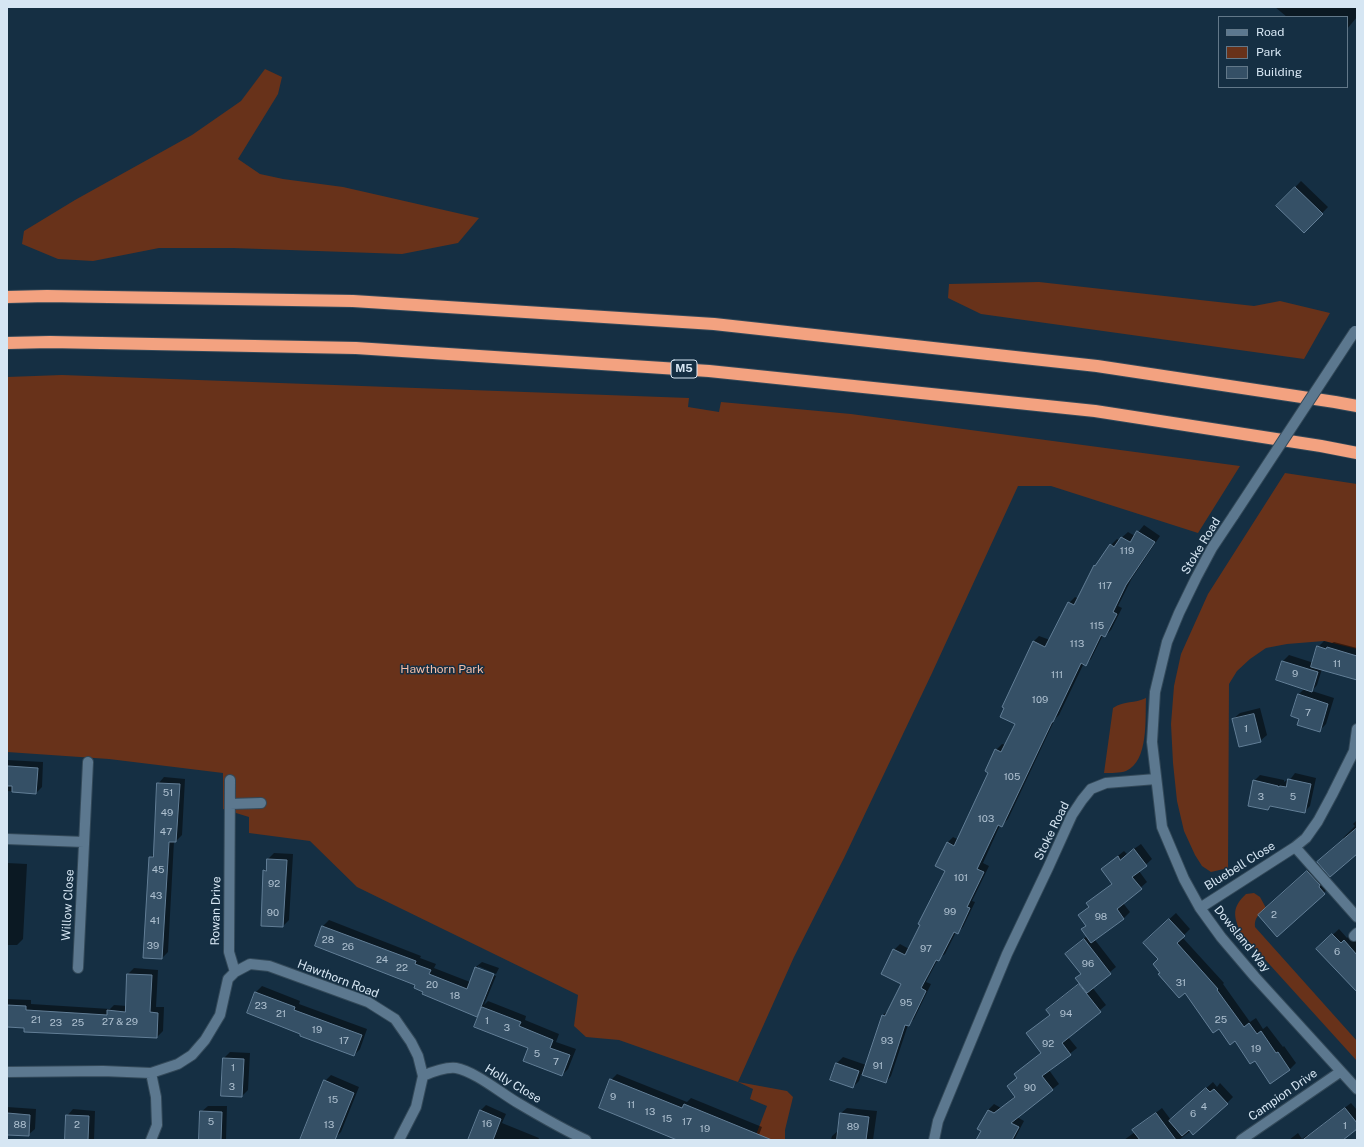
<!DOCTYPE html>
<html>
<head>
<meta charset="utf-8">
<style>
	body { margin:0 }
	#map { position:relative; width:1364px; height:1147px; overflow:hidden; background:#152f43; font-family:"Public Sans",sans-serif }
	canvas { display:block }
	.frame { position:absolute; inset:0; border:8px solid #d6e6f3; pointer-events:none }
	.legend { position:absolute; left:1218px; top:16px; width:130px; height:72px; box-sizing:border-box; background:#152f43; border:1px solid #627889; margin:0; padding:5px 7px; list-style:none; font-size:12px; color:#d6e6f3 }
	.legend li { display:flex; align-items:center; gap:8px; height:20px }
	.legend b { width:20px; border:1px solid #627889 }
</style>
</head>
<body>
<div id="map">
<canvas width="1364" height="1147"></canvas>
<div class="frame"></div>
<ul class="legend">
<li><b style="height:5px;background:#5c788f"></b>Road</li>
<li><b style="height:11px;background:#68321a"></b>Park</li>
<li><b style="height:11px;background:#355066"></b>Building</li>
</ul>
</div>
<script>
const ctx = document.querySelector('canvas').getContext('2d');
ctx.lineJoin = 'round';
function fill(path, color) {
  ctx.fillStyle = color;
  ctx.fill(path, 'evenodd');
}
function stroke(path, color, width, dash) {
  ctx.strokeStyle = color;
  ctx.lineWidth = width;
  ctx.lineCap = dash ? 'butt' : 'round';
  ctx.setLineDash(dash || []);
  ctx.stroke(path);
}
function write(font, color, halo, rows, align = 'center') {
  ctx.font = font + ' "Public Sans",sans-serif';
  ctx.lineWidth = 3;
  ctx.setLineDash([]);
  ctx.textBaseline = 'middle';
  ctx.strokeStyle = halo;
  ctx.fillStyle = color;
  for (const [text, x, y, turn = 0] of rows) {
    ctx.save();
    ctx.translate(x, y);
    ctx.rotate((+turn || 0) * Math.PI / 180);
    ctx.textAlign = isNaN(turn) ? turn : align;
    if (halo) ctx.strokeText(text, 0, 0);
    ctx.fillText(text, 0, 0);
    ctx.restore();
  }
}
const green = new Path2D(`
	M265,69L282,77L278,94L238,159L260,174L283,179L343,187L479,218L458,243L402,254L233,248H159L93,261L58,259L22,244L24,231L75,200L192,135L241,101Z
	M1039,282L1254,306L1280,301L1330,313L1304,359L981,314L948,298L949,284Z
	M62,375L689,398L688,407L719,412L721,402L851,414L1240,466L1198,533L1051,486H1018L932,673L844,858L794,957L738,1082L787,1091L793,1097L785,1130V1140H754L767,1106L750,1099L753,1089L738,1082L619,1040L586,1037L574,1026L578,995L357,887L310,841L249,833V817L223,809V773L109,759L7,752V377Z
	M1285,473L1357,484V649L1324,641L1287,644L1266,648L1250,659L1237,671L1229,684L1228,868L1211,872L1202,866L1195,855L1184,831L1177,801L1173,763L1171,724L1174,686L1181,654L1208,594Z
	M1146,698C1145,718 1149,761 1126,771C1120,773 1111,773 1104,773L1113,708C1125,700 1134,704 1146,698Z
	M1254,893L1260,897L1266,908C1259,914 1254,918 1255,927L1357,1041V1061L1241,933C1233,916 1232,907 1246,894Z`);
const shadow = new Path2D(`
	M1275,7H1357V17L1347,29V17H1287Z
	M1301,181L1328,207L1304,232L1277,206Z
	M1144,525L1160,536L1132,578L1118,606L1122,608L1111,630L1105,636L1103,635L1091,659L1086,664L1084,663L1059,715L1055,719L1008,819L1002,825H1000L983,863L989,866L972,901L975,902L963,927L957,933L956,932L945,954L938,959L926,982L931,984L914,1019L908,1025L891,1076L886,1082L861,1074L859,1081L853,1087L832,1080L837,1063L843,1057L866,1065L883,1015L889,1010L902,983L894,950L900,944L909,949L946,870L947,843L953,837L959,840L989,772L996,750L1002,744L1006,745L1016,723L1033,642L1039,636L1050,640L1069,603L1075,597L1079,599L1111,545L1117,539L1119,540L1128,532L1135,536Z
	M1324,641L1332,643L1334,642L1357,648V678L1322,669L1317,685L1312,691L1334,698L1326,724L1320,730L1300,718L1298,695L1304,689L1277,680L1283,661L1289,655L1314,663L1318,647Z
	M1260,708L1267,735L1260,741L1233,719L1240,713Z
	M7,760L43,762L42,787L36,793L7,791Z
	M1295,773L1316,778L1310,806L1304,812L1272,805L1268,809L1254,781L1260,775L1284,780V782L1287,780L1289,781Z
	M164,777L185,779L182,835L176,841H174L168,952L162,958L150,858L154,854L158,784Z
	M1357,820V853L1324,856L1344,839L1343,838L1355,826L1353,824Z
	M1141,844L1152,859L1139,871L1147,882L1123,903L1130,912L1124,918L1095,940L1116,967L1092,987L1106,1005L1068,1037L1077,1048L1049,1070L1059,1084L1017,1117L1024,1121L1014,1140H977L983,1130L979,1128L988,1110L994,1104L1001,1108L1015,1096L1018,1078L1042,1053L1034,1027L1051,1014L1047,1010L1053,1004L1080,983L1077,978L1082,973L1067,954L1087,936L1082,930L1087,925L1080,915L1089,906L1087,903L1113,883L1102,869L1124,851L1127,854Z
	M274,853L293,854L289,920L283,926L264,871L267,868L268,859Z
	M7,863L27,864L23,939L17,945H7Z
	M1314,865L1330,887L1277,936L1265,909Z
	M1176,913L1190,929L1182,937L1224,983L1223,984L1250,1022L1256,1018L1263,1029L1267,1026L1283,1047L1284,1046L1296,1063L1290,1069L1255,1060L1235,1040L1220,1027L1185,991L1161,973L1159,959L1150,937Z
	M329,920L421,956L420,958L436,964L434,968L470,982L476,967L482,962L499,968L496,974L478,966V969L496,976L484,1005L488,1001L526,1016L525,1020L559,1034L556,1042L576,1049L568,1069L562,1075L529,1047L481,1012L477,1015L424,991L416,984L316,946L323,926Z
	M1339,929L1347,938L1350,935L1357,943V991L1324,943Z
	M134,968L158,970L156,1007H164L163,1031L157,1037L7,1026V999L31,1000V1004L110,1009L114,1005L127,1006L128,974Z
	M262,986L300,1001L299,1004L367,1029L360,1049L354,1055L302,1033L256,992Z
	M230,1052L250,1053L248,1090L242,1096L224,1058Z
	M617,1074L687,1102L691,1098L762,1127L757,1140H693L611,1080Z
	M331,1075L359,1087L341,1132L335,1138L327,1140H300L325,1081Z
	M1213,1082L1217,1087L1220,1083L1233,1097L1227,1103L1179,1140H1124L1135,1132L1140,1125L1162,1108L1171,1120Z
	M1351,1103L1357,1110V1128L1340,1140H1289L1298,1133L1302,1139L1307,1135L1308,1136Z
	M486,1105L506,1114L502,1123L539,1138L538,1140H469L480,1111Z
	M208,1106H227L226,1140H200L201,1112Z
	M7,1107L36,1109L35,1129L28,1135L7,1134Z
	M847,1108L877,1111L873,1140H831L832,1136L839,1130L841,1113Z
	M73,1109L95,1111L94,1140H66L67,1116Z`);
const building = new Path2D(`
	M1295,187L1323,214L1304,233L1276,206Z
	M1137,531L1155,542L1126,585L1113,612L1117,614L1105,637L1101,635L1086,666L1081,663L1053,722H1052L1002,827L998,825L977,869L984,872L967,907L970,908L958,934L954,932L939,961L936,960L921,988L926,991L909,1026L905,1025L886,1083L862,1075L882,1015L885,1016L901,984L881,974L893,949L905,955L920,925L918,924L945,871L935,866L947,842L954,846L988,773L985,771L995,749L1001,752L1015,724L1000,717L1004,708L1002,707L1033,641L1045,647L1068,602L1074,605L1094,565L1095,566L1110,544L1114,547L1121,537L1130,542Z
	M1317,646L1326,649L1327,647L1357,656V680L1311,667Z
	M1282,661L1318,672L1312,692L1276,680Z
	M1298,694L1328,704L1320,732L1297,725L1299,719L1291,716Z
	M1254,714L1261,742L1239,747L1232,719Z
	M8,766L38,768L36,794L12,792V786H7Z
	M1288,779L1311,784L1305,813L1270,806L1268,810L1248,806L1253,780L1278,786V787L1280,786L1286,787Z
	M157,783L180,784L176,842H169L162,959L143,958L149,857H153Z
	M1357,828V854L1330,877L1317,862Z
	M1134,849L1147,866L1132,877L1142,889L1117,909L1124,919L1091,943L1081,929L1086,926L1078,915L1089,907L1086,903L1112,884L1101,869L1118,856L1120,860Z
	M267,859L287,860L283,927L261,926L263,870L266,871Z
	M1307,871L1320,885L1319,887L1325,894L1277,937L1258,915Z
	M1169,919L1185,936L1177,943L1218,989L1217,990L1244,1027L1249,1023L1257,1034L1261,1031L1276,1053L1278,1052L1290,1070L1270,1084L1255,1061L1250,1064L1235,1041L1230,1045L1219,1029L1213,1033L1185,993L1179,998L1158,974L1160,973L1153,964L1158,959L1143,943Z
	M322,926L416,961L415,964L431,970L429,974L467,989L475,967L494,974L477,1017L422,994L423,992L414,988L415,985L315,946Z
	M1332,934L1341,943L1344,940L1357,955V992L1316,949Z
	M1084,939L1111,974L1087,993L1075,978L1081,974L1065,954Z
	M127,974L152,975L150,1012L158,1013L157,1038L24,1032V1028L7,1027V1005L26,1006V1010L107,1015V1010L125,1012Z
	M1079,984L1101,1012L1062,1043L1071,1055L1042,1076L1053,1090L1011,1123L1019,1127L1012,1140H976L981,1131L977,1129L988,1110L994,1113L1015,1097L1007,1086L1017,1078L1014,1074L1041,1053L1026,1033L1050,1015L1046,1010Z
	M255,992L295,1007L294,1010L362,1035L354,1056L300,1036V1034L247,1013Z
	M482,1007L521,1022L519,1026L553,1040L550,1048L570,1055L562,1076L523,1061L528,1048L474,1027Z
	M223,1058L244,1059L242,1097L221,1096Z
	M836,1063L859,1071L853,1088L830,1080Z
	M610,1079L682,1108L684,1104L772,1140H677L599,1108Z
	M324,1080L354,1093L335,1140H300Z
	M1206,1088L1210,1092L1214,1089L1228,1104L1193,1135L1189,1130L1182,1136L1169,1121Z
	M1345,1108L1357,1123V1129L1343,1140H1303Z
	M480,1110L501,1119L493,1140H468Z
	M200,1111L222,1112L221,1140H199Z
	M7,1113L30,1115L29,1136L7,1135Z
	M840,1113L869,1117L866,1140H837Z
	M1156,1113L1176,1140H1140L1132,1130Z
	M66,1115L89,1116L88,1140H65Z`);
const minor = new Path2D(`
	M1234,515L1212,548L1196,578L1179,613L1167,642L1155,692L1152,742L1162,827L1184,879L1200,908L1221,937L1255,977L1357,1089
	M230,780L229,952L235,972
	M230,804L261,803
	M7,839L84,842
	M1295,847L1357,917
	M1200,908L1295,847L1306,838L1318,821L1332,795L1354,751L1357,729
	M1354,936L1357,933
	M78,968L88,762
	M7,1072L103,1071L151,1073L178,1064L192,1055L205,1040L220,1015L228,979L235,972L250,964L269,966L368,1002L395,1019L411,1042L418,1056L423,1076L416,1107L399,1140
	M151,1073L156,1097L157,1125L151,1140
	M423,1076C432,1072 446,1067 456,1068C474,1071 501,1093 518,1103C540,1116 562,1129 586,1140
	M934,1140L938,1121L1007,954L1048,868L1072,815L1082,800L1091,789L1106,783L1156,779
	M1241,1140L1340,1072`);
const motorway = new Path2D(`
	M7,297L47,296L353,301L714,324L1097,366L1335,402L1357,406
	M7,343L50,342L356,348L709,371L1095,411L1321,446L1357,453`);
const minorBridge = new Path2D(`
	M1234,515L1355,331`);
const numberNames = [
	["119",1127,551],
	["117",1105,586],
	["115",1097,626],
	["113",1077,644],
	["11",1337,664],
	["9",1295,674],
	["111",1057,675],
	["109",1040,700],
	["7",1308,713],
	["1",1246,729],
	["105",1012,777],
	["51",168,793],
	["3",1261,797],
	["5",1293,797],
	["49",167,813],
	["103",986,819],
	["47",166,832],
	["45",158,870],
	["101",961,878],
	["92",274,884],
	["43",156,896],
	["99",950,912],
	["90",273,913],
	["2",1274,915],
	["98",1101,917],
	["41",155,921],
	["28",328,940],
	["39",153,946],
	["26",348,947],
	["97",926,949],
	["6",1337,952],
	["24",382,960],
	["96",1088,964],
	["22",402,968],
	["31",1181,983],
	["20",432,985],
	["18",455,996],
	["95",906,1003],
	["23",261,1006],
	["21",281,1014],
	["94",1066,1014],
	["21",36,1020],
	["25",1221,1020],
	["1",487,1021],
	["27 & 29",120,1022],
	["23",56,1023],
	["25",78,1023],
	["3",507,1028],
	["19",317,1030],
	["17",344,1041],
	["93",887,1041],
	["92",1048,1044],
	["19",1256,1049],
	["5",537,1054],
	["7",556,1062],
	["91",878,1066],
	["1",233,1068],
	["3",232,1087],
	["90",1030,1088],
	["9",613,1097],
	["15",333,1100],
	["11",631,1105],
	["4",1204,1107],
	["13",650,1112],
	["6",1193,1114],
	["15",667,1119],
	["5",211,1122],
	["17",687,1122],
	["16",487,1124],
	["88",20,1125],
	["2",77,1125],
	["13",329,1125],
	["1",1345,1126],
	["89",853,1127],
	["19",705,1129]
];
const shields = [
	[684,369,26]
];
const shieldNames = [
	["M5",684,369]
];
const streetNames = [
	["Stoke Road",1201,546,-59],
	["Stoke Road",1052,831,-64],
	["Bluebell Close",1240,866,-32],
	["Willow Close",68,905,-87],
	["Rowan Drive",216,911,-89],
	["Dowsland Way",1242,939,51],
	["Hawthorn Road",338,979,21],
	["Holly Close",513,1084,31],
	["Campion Drive",1283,1095,-35]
];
const parkNames = [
	["Hawthorn Park",442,669]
];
fill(green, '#68321a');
fill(shadow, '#0007');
fill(building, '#355066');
stroke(building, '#627e96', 1);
stroke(minor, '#334959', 12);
stroke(motorway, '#334959', 14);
stroke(minor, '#5c788f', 10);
stroke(motorway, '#f3a280', 12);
stroke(minorBridge, '#334959', 12, []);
stroke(minorBridge, '#5c788f', 10);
write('10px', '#aec0d0', null, numberNames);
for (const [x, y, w] of shields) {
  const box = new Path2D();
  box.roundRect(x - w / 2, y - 9, w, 18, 3);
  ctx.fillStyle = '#152f43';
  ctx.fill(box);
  stroke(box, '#d6e6f3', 1);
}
write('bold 11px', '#d6e6f3', null, shieldNames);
write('12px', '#d6e6f3', '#152f43', streetNames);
write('12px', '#f5bea8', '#152f43', parkNames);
</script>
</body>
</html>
